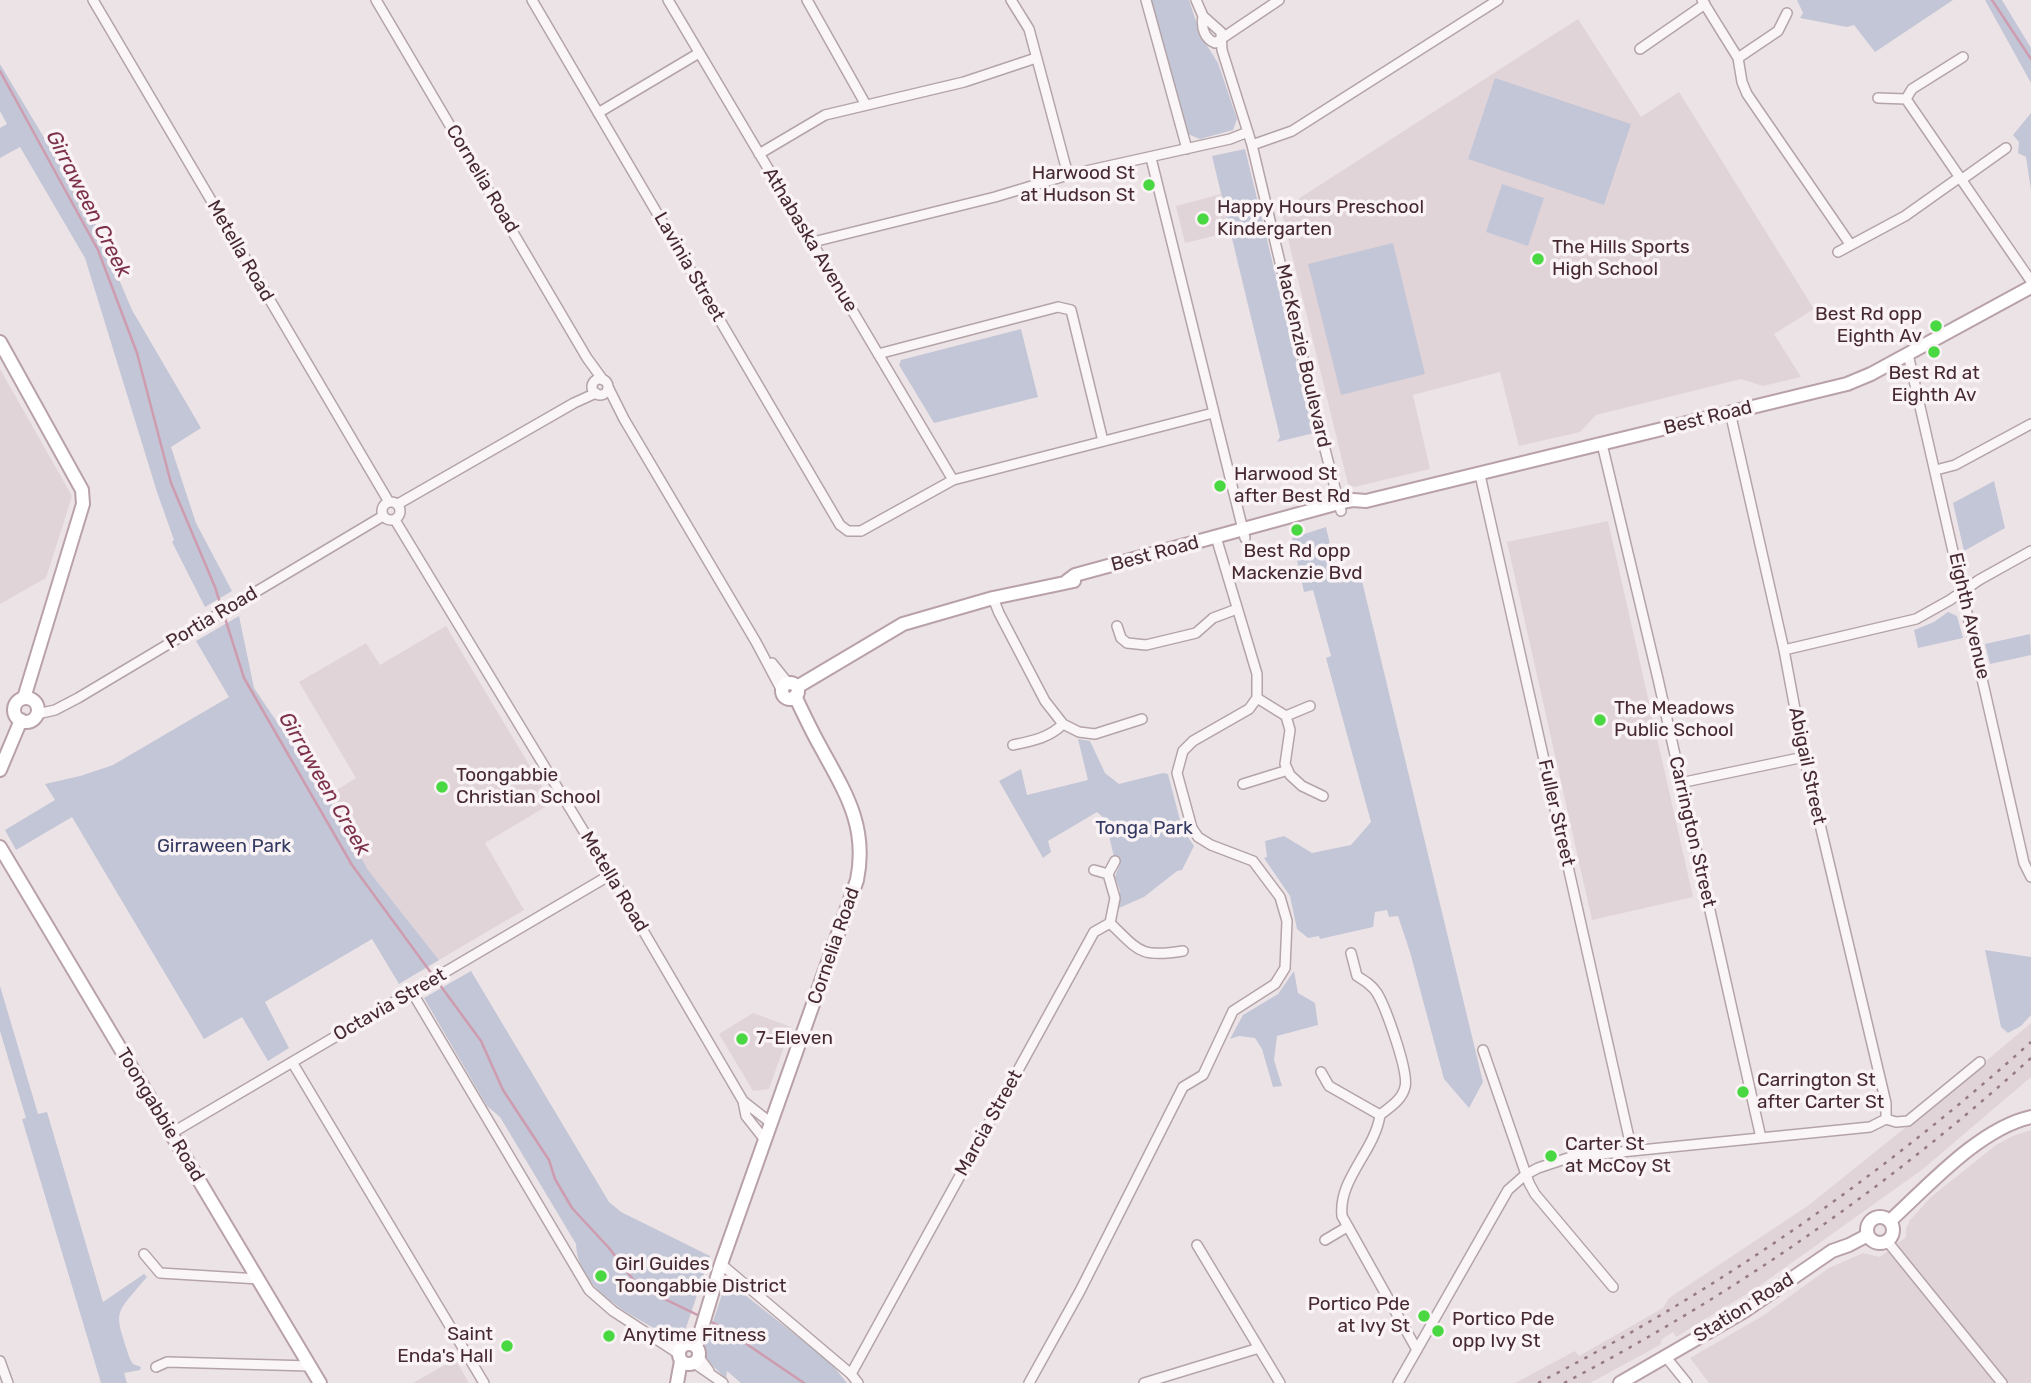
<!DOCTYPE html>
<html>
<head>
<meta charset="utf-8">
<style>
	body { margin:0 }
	canvas { display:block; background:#ece3e6 }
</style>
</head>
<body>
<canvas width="2031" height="1383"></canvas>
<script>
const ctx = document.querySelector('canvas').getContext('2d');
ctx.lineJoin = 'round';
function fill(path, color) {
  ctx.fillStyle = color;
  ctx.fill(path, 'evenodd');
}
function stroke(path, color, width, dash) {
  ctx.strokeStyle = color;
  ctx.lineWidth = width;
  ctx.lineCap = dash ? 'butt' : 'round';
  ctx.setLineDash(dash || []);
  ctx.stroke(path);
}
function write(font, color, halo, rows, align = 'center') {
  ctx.font = font + ' Rubik,sans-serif';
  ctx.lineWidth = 7;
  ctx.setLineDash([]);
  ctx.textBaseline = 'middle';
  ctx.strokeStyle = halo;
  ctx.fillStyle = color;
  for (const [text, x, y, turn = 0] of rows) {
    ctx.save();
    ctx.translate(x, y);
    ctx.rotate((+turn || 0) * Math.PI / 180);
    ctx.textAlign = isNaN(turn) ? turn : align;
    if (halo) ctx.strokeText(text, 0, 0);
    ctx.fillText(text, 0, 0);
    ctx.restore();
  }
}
const built = new Path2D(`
	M1578,19L1641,117L1679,92L1814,309L1774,334L1801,377L1763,386L1741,379L1596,415L1580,432L1519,446L1500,372L1413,395L1430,469L1354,487L1348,484L1281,210Z
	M1221,194L1230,232L1185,243L1176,206Z
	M0,369L72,496L46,578L0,604Z
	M1608,521L1693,897L1592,920L1507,542Z
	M446,626L552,803L485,843L524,910L439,960L368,870L327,796L356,778L299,682L366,643L380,665Z
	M753,1013L791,1027L769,1089L753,1091L719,1034Z
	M2031,1023V1077L1923,1169L1755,1289L1676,1337L1673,1332L1662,1339L1660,1345L1590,1383H1515L1575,1351L1579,1356L1663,1308L1669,1298L1809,1205L1947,1094Z
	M2031,1130V1383H1709L1690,1358L1764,1315L1829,1268L1863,1253L1880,1257L1906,1237V1229L1910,1220L1931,1197L1996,1145L2015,1135Z
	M455,1359L469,1383H413Z`);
const green = new Path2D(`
	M1150,0H1189L1201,36L1218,63L1237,119L1233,130L1200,139L1188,134Z
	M1797,0H1953L1875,52L1854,25L1847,27L1800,18L1803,13Z
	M1985,0H2002L2031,48V83Z
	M0,64L95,223L132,310L201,428L171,447L196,523L232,591L205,607L172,542L174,540L157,492L85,258L20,147L0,158V128L7,124L0,111Z
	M1495,78L1631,124L1604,205L1468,159Z
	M2031,113V190L2026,157L2018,153L2019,142L2013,135Z
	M1245,149L1314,433L1277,442L1280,437L1212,156Z
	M1502,184L1544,198L1528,246L1486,232Z
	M1393,243L1425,374L1341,395L1308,264Z
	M1021,329L1038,397L934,423L899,365L901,360Z
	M1994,481L2005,528L1964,551L1953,503Z
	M1326,527L1339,583L1361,577L1483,1082L1469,1108L1444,1079L1410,952L1398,916L1389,917L1387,910L1375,912L1373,927L1320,939L1319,936L1308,938L1297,929L1290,896L1264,858L1267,857L1265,841L1284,836L1312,853L1351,845L1371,822L1326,658L1331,656L1313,590L1304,592L1292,538Z
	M1948,612L1957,616L1963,638L1918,648L1914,630L1934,622Z
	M239,616L254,688L327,796L368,870L439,960L399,984L372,939L265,1002L289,1048L268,1061L242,1017L204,1039L72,817L16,850L5,830L55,800L45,784L80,776L113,765L229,697L196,641Z
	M2030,634L2031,655L1990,664L1985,644Z
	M1078,739L1090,741L1105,773L1119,784L1163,773L1168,774L1182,828L1194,846L1182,870L1177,871L1144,897L1119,908L1120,891L1115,877L1121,861L1114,857L1105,819L1097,812L1048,841L1051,852L1043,858L999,781L1021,769L1027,795L1088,780Z
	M1985,950L2031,957V1015L2021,1026L2008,1033L2001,1027Z
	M471,971L609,1202L621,1212L710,1256L685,1331L670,1337C634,1316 578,1292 576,1244L500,1117L487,1106L424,998Z
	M1294,971L1298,993L1315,1003L1318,1025L1277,1036L1274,1060L1282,1086L1273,1087L1262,1049L1255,1038L1239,1036L1230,1039L1243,1015L1278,994Z
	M0,986L38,1114L47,1112L103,1302L144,1274L147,1277C113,1317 114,1309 130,1359L133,1364L141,1367L140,1370L124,1373L127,1383H101L22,1119L26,1118L0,1031Z
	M731,1284L830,1362L847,1383H741L727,1371L726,1379L710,1363L703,1352L725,1285Z`);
const stream = new Path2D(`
	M1992,0L2031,59
	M0,71L98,250L137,353L171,483L215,587L222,609
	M224,615L244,678L352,865L481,1041L503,1090L549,1160L555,1179L572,1208L609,1248L638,1286L702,1317
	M708,1320L726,1330L804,1383`);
const minor = new Path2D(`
	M93,0L389,502
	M376,0L587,358L603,380
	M532,0L840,525L848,531H861L953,480L1213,413
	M668,0L953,480
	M807,0L866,105
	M1011,0L1029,29L1068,175
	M1146,0L1187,149
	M1196,0L1203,16L1221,32L1222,50L1252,145L1321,434L1341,511
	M1702,0L1738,58L1742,82L1747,94L1850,244
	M1203,16C1201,27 1204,38 1215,43L1279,0
	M1640,49L1705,4
	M1738,58L1778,31L1787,13
	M1878,98L1906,99
	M1906,99L2031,281
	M1906,99L1912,89L1963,57
	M598,113L699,53
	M1252,145L1292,131L1498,0
	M759,154L825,115L964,82L1036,58
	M1151,158L1245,538
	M1961,180L2006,148
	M813,242L995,197L1068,175L1230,139L1248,132
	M1838,252L1905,216L1960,177
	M878,354L1058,307L1071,310L1103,441
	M1908,354L2024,863L2031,877
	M592 387a8 8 0 1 1 16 0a8 8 0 1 1-16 0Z
	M608,387L624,419L756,642L782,691
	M1730,412L1784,650L1804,757L1886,1103V1119
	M1602,444L1658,679L1761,1138
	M1936,470L1955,465L2031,424
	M1480,475L1632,1151
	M382 511a9 9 0 1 1 18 0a9 9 0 1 1-18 0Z
	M398,504L574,403L596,393
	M395,520L617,886L743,1101L746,1116L765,1140
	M1216,537L1257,674V698
	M993,598L999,613L1045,701L1063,724L1079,732L1095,734L1142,719
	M1117,626L1121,638L1127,643L1146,645L1196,633L1213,618L1237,609
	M1784,650L1916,619L1950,600L1979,580L2031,551
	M772,663L788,683
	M1257,698L1286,716L1290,730L1285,764L1290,775L1302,786L1323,796
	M37,714L55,710L78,698L383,516
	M1286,716L1310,706
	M1013,745C1032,741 1049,738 1063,724
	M1680,783L1804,757
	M1243,784L1288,770
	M1094,870L1108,874
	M1110,923C1139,951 1140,958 1183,951
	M1351,953L1357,976C1365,981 1372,985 1377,993C1386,1008 1409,1072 1405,1087C1402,1100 1390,1107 1380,1115
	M412,992L589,1290L613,1311L679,1354
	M1483,1050L1529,1183L1535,1194L1613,1287
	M292,1062L484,1383
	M1321,1072L1329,1086L1380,1115
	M743,1101L771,1123
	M1380,1115C1375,1151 1338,1179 1342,1216L1417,1350
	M1886,1119L1896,1122L1908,1121L1980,1062
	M170,1134L610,875
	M1325,1240L1347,1227
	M1887,1241L2002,1383
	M1197,1245L1280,1383
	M144,1254L160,1273L259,1279
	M721,1264L851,1374L858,1383
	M667,1342L683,1346
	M698,1356L709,1371
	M1665,1356L1687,1383
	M0,1361L8,1383
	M694,1363L723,1383
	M156,1367L167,1362L310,1366
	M851,1374L1094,932L1110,923L1115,898L1108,874L1115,861
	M1029,1383L1080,1291L1183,1087L1203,1075L1233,1011L1275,984L1285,968L1287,921L1280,897L1253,861L1211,845L1198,837L1192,828L1177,773L1183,751L1193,741L1249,709L1257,698
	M1144,1383L1259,1348
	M1398,1383L1508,1190L1525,1175L1538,1168L1571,1157L1870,1127L1886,1119`);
const major = new Path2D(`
	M0,342L82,490L83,504L24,698
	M1067,581L1075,575L1339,503L1353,500L1366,501L1847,384L1871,374L2031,287
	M782 691a8 8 0 1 1 16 0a8 8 0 1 1-16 0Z
	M797,687L903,624L993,598L1074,581
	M14 710a12 12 0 1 1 24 0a12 12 0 1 1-24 0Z
	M0,770L21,720
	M0,847L320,1383
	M1867 1230a13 13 0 1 1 26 0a13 13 0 1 1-26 0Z
	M1890,1221C1928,1186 1980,1128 2031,1117
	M679 1354a10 10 0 1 1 20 0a10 10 0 1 1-20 0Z
	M696,1347L721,1264L857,880C868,826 845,792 820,746C811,730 803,713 795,696
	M677,1383L681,1361
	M1620,1383L1746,1310L1832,1251L1849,1245L1868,1235`);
const rail = new Path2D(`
	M1538,1383C1717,1291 1882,1176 2031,1042
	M1564,1383C1732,1296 1891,1185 2031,1058`);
const markers = [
	[1149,185,7,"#49d841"],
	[1203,219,7,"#49d841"],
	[1538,259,7,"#49d841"],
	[1936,326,7,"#49d841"],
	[1934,352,7,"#49d841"],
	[1220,486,7,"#49d841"],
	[1297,530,7,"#49d841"],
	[1600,720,7,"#49d841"],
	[442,787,7,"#49d841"],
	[742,1039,7,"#49d841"],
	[1743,1092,7,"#49d841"],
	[1551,1156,7,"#49d841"],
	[601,1276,7,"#49d841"],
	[1424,1316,7,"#49d841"],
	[1438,1331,7,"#49d841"],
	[609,1336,7,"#49d841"],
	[507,1346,7,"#49d841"]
];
const poiNames = [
	["Harwood St",1135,174,"right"],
	["at Hudson St",1135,196,"right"],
	["Happy Hours Preschool",1217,208],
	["Kindergarten",1217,230],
	["The Hills Sports",1552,248],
	["High School",1552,270],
	["Best Rd opp",1922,315,"right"],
	["Eighth Av",1922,337,"right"],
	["Best Rd at",1934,374,"center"],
	["Eighth Av",1934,396,"center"],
	["Harwood St",1234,475],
	["after Best Rd",1234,497],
	["Best Rd opp",1297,552,"center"],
	["Mackenzie Bvd",1297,574,"center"],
	["The Meadows",1614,709],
	["Public School",1614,731],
	["Toongabbie",456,776],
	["Christian School",456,798],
	["7-Eleven",756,1039],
	["Carrington St",1757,1081],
	["after Carter St",1757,1103],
	["Carter St",1565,1145],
	["at McCoy St",1565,1167],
	["Girl Guides",615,1265],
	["Toongabbie District",615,1287],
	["Portico Pde",1410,1305,"right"],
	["at Ivy St",1410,1327,"right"],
	["Portico Pde",1452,1320],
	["opp Ivy St",1452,1342],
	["Saint",493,1335,"right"],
	["Enda's Hall",493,1357,"right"],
	["Anytime Fitness",623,1336]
];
const streetNames = [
	["Cornelia Road",482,179,59],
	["Athabaska Avenue",810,240,59],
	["Metella Road",240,251,60],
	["Lavinia Street",689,267,60],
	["MacKenzie Boulevard",1303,356,77],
	["Best Road",1708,418,-14],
	["Best Road",1155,554,-15],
	["Eighth Avenue",1969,616,77],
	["Portia Road",212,618,-31],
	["Abigail Street",1807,766,78],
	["Fuller Street",1556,813,77],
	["Carrington Street",1692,832,77],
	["Metella Road",614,882,59],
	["Cornelia Road",834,946,-71],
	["Octavia Street",390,1005,-30],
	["Toongabbie Road",160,1115,59],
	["Marcia Street",989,1123,-61],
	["Station Road",1744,1308,-32]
];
const parkNames = [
	["Tonga Park",1144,829],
	["Girraween Park",224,847]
];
const waterNames = [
	["Girraween Creek",88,204,63],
	["Girraween Creek",324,784,60]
];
fill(built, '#e1d4d8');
fill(green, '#c3c6d6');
stroke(stream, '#ce9caf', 2.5);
stroke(minor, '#b4a4a8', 12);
stroke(major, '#b9a1a8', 16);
stroke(minor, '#faf6f7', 9);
stroke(major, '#fff', 12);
stroke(rail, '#977b83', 2.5, [3.5, 7]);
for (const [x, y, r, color] of markers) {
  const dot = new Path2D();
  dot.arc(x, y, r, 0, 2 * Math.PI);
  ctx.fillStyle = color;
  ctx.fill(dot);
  stroke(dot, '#f9f3f5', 2.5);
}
write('19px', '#462931', '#f9f3f5', poiNames, 'left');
write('19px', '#462931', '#f9f3f5', streetNames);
write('19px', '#353a62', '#f9f3f5', parkNames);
write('italic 21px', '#7d304b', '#f9f3f5', waterNames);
</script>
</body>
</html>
